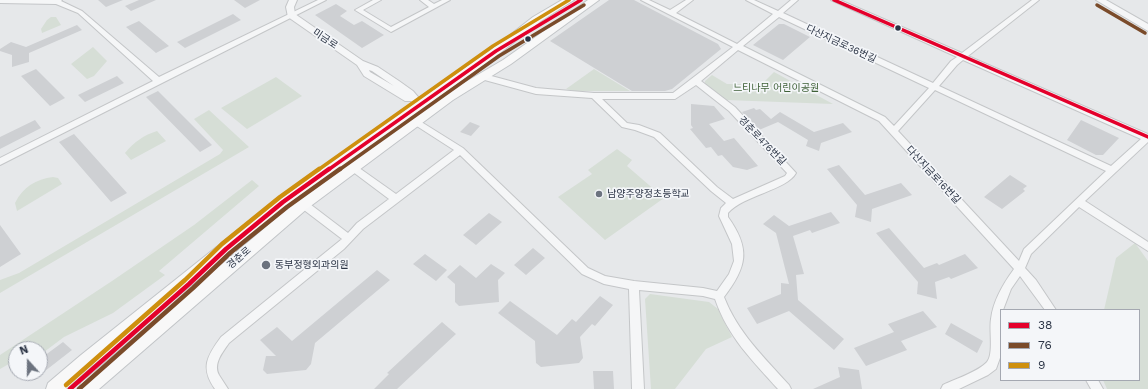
<!DOCTYPE html>
<html>
<head>
<meta charset="utf-8">
<style>
	body { margin:0 }
	#map { position:relative; width:1148px; height:389px; overflow:hidden; background:#e6e8ea; font-family:"Work Sans",sans-serif }
	canvas { display:block }
	.legend { position:absolute; left:1000px; top:309px; width:140px; height:72px; box-sizing:border-box; background:#f4f6f9; border:1px solid #a4a8b1; margin:0; padding:5px 7px; list-style:none; font-size:12px; color:#2b3445 }
	.legend li { display:flex; align-items:center; gap:8px; height:20px }
	.legend b { width:20px; border:1px solid #a4a8b1 }
	.north { position:absolute; left:8px; top:341px; width:40px; height:40px; box-sizing:border-box; background:#f4f6f9; border:1px solid #a4a8b1; border-radius:50%; rotate:339deg; font-size:11px; font-weight:700; line-height:16px; text-align:center; color:#2b3445 }
	.north::after { content:''; display:block; margin:auto; width:14px; height:18px; background:#6c737f; clip-path:polygon(50% 0,100% 100%,50% 72%,0 100%) }
</style>
</head>
<body>
<div id="map">
<canvas width="1148" height="389"></canvas>
<ul class="legend">
<li><b style="height:5px;background:#e4002b"></b>38</li>
<li><b style="height:5px;background:#7a4b2a"></b>76</li>
<li><b style="height:5px;background:#ce8f0e"></b>9</li>
</ul>
<div class="north">N</div>
</div>
<script>
const ctx = document.querySelector('canvas').getContext('2d');
ctx.lineJoin = 'round';
function fill(path, color) {
  ctx.fillStyle = color;
  ctx.fill(path, 'evenodd');
}
function stroke(path, color, width, dash) {
  ctx.strokeStyle = color;
  ctx.lineWidth = width;
  ctx.lineCap = dash ? 'butt' : 'round';
  ctx.setLineDash(dash || []);
  ctx.stroke(path);
}
function write(font, color, halo, rows, align = 'center') {
  ctx.font = font + ' "Work Sans","Noto Sans KR",sans-serif';
  ctx.lineWidth = 3.5;
  ctx.setLineDash([]);
  ctx.textBaseline = 'middle';
  ctx.strokeStyle = halo;
  ctx.fillStyle = color;
  for (const [text, x, y, turn = 0] of rows) {
    ctx.save();
    ctx.translate(x, y);
    ctx.rotate((+turn || 0) * Math.PI / 180);
    ctx.textAlign = isNaN(turn) ? turn : align;
    if (halo) ctx.strokeText(text, 0, 0);
    ctx.fillText(text, 0, 0);
    ctx.restore();
  }
}
const green = new Path2D(`
	M51,17H56L61,25L42,33L41,29L47,20Z
	M93,47L107,61L94,76L87,79L71,64Z
	M594,69L630,91H574L566,89Z
	M774,72L833,104L726,100L705,85V81L712,75L727,84H762Z
	M276,77L302,96L247,129L221,108Z
	M209,110L249,147L0,293V280L19,273L220,154L223,150L194,119Z
	M157,131L166,141L131,160L125,153C134,142 144,135 157,131Z
	M617,149L632,160L627,166L664,198L605,240L558,197L592,174L588,170Z
	M53,177L58,178L62,184L17,211L15,203C23,187 36,179 53,177Z
	M252,180L259,186L159,271L165,275L113,313L64,337L40,355V349H16V360L0,369V355L112,281L194,225Z
	M1135,243L1148,261V389H1107L1103,380H1139V310H1104L1116,258Z
	M650,294L709,302L718,309L732,337L706,349L675,389H651L645,299Z`);
const building = new Path2D(`
	M98,0H123L106,7Z
	M139,0H156L131,11L125,6Z
	M234,0H260L245,8Z
	M609,0H634L718,44L721,49L672,89L665,91H632L550,41Z
	M336,4L347,11L340,16L354,25L362,21L384,35L362,48L315,15Z
	M233,14L241,20L185,48L177,42Z
	M139,21L169,46L156,53L126,27Z
	M779,24H784L810,37L783,60L753,45Z
	M77,25L82,30L29,53V62L12,67V55L0,51V49L11,42L26,47Z
	M36,69L65,98L50,106L21,76Z
	M117,76L124,83L85,102L78,95Z
	M158,91L212,145L200,152L146,97Z
	M691,104L714,106L725,119L709,124L724,141L734,138L758,166L747,170L733,167L722,155L718,156L711,147L706,148L690,129L693,128L691,125Z
	M754,108L756,110L760,109L771,119L780,112L814,132L843,123L852,132L821,143L819,151L806,146L808,140L778,122L759,130L742,112Z
	M35,120L41,128L0,149V137Z
	M1081,120L1119,138L1103,155H1096L1067,140Z
	M470,122L480,126L471,136L460,132Z
	M74,134L127,193L111,202L59,142Z
	M839,165L865,195L901,183L912,195L872,209L871,222L855,217L857,205L827,169Z
	M1010,175L1027,186L1023,189L1025,191L1002,209L984,197Z
	M831,212L840,223L812,233L810,230L793,236L804,274L796,275L798,300L844,339L834,350L789,311L757,324L747,308L781,294V283L789,284L776,233L763,224L774,215L789,226Z
	M489,213L502,222L476,245L463,235Z
	M0,225L21,254L0,267Z
	M889,228L924,268L937,263L939,265L965,254L978,268L951,279L949,277L935,282L937,299L917,294L918,282L876,233Z
	M533,248L545,258L526,275L514,265Z
	M425,254L447,270L436,281L413,264Z
	M491,264L505,273L498,280L499,302L459,306L455,302V284L447,277L460,265L476,278Z
	M377,270L390,280L315,343L311,364L306,370L267,374L263,370L266,356H276L260,340L277,327L292,341Z
	M600,296L613,305L595,326L592,324L580,337L583,358L579,363L541,367L536,363L535,341L498,313L510,301L557,335L572,319L576,322Z
	M923,311L937,327L901,341L907,350L866,366L854,348L894,332L888,324Z
	M442,322L456,334L397,389H374L389,374L387,373Z
	M951,323L983,341L977,353L945,334Z
	M63,342L72,350L45,371L40,367L44,363L40,359Z
	M838,367L859,370L862,389H813L840,377Z
	M593,371H613L614,389H594Z`);
const minor = new Path2D(`
	M0,0H62L61,1L82,11L159,77L318,0H326L0,165V158L153,81L78,13L56,4L0,3Z
	M373,0H381L363,10L391,27L429,7L420,0H428L434,4L442,0H450L391,32L355,10Z
	M641,0H649L670,10L686,0H693L676,13L737,44L773,14L746,0H754L778,11L791,0H798L783,13L933,83L951,61L957,57L831,0H840L962,53L1032,0H1039L968,56L1148,134V142L1085,201L1148,242V251L1079,207L1031,254L1025,268L1036,280L1056,310H1045L1020,276L1011,289L1003,310H1001V355L996,369L988,375L959,389H941L943,385C955,379 978,372 987,362C994,354 989,330 991,319C993,301 1003,284 1014,269L879,121L738,50L701,81L735,107L796,173C787,190 744,195 728,213V217C751,249 747,267 724,297C738,333 764,357 789,385L791,389H778C752,360 728,337 715,299L703,296L639,290L644,389H632L629,289L604,284L582,274L460,155L363,229L344,249L229,343C222,353 213,364 219,375C222,380 225,384 228,389H215C200,368 207,356 221,337L342,239L300,207L298,204L300,201H306L348,233L357,223L389,199L349,169L348,167L349,165H355L396,194L454,150L412,123L411,121L415,118L463,148L588,268L605,276L634,281L703,288L717,291L729,274L734,261L732,244L719,216L721,208L726,203L711,191L654,137L635,130L622,127L592,98L536,94L481,79L480,77L484,74L536,88L594,93H673L733,47ZM779,17L929,88L894,126L885,117L743,46ZM963,60L1141,139L1111,166L939,86L957,65ZM696,85L729,111L787,173L785,176L733,199L717,187L660,133L639,125L627,123L602,99H675ZM935,90L1106,171L1024,249L1019,261L898,131Z
	M1086,380H1098L1103,389H1091Z`);
const tertiary = new Path2D(`
	M289,0H297L294,7L295,14L363,61L378,67L399,81L413,91L424,104L419,123H411L410,121L414,104L411,101H405L364,76L357,65L288,17L286,7ZM369,70L372,71L394,86L370,72Z
	M1096,0H1106L1148,24V31Z`);
const primary = new Path2D(`
	M562,0H574L541,21L500,53L288,206L93,365L66,389H46L48,383L81,355L278,198L492,49L533,17Z
	M588,0H599L511,64L453,100L308,208L99,389H79L81,383L298,200L445,94L503,60Z`);
const bus1Far1 = new Path2D(`
	M834,0L1148,137
	M328,170L496,51L581,0`);
const bus1 = new Path2D(`
	M70,389L189,284L226,249L283,202L329,169`);
const bus2Far1 = new Path2D(`
	M1097,5L1145,33
	M339,170L499,56L584,5`);
const bus2 = new Path2D(`
	M79,389L193,288L230,253L287,207L340,169`);
const bus3Far1 = new Path2D(`
	M318,170L493,46L569,0`);
const bus3 = new Path2D(`
	M66,385L185,280L222,244L280,197L319,169`);
const markers = [
	[898,28,3.5,"#2b3445"],
	[528,39,3.5,"#2b3445"],
	[599,194,4,"#6c737f"],
	[266,265,5,"#6c737f"]
];
const streetNames = [
	["미금로",325,39,34],
	["다산지금로36번길",841,44,25],
	["경춘로476번길",762,141,46],
	["다산지금로16번길",933,175,47],
	["경춘로",239,258,-41]
];
const parkNames = [
	["느티나무 어린이공원",776,88]
];
const poiNames = [
	["남양주양정초등학교",607,194],
	["동부정형외과의원",275,265]
];
fill(green, '#d6ded6');
fill(building, '#ced0d3');
stroke(minor, '#c4c6c8', 2);
stroke(tertiary, '#c4c6c8', 2);
stroke(primary, '#c2c5c8', 2);
fill(minor, '#f5f6f7');
fill(tertiary, '#f5f6f7');
fill(primary, '#f8f8f8');
stroke(bus1Far1, '#e4002b', 3.5);
stroke(bus1, '#e4002b', 4.5);
stroke(bus2Far1, '#7a4b2a', 3.5);
stroke(bus2, '#7a4b2a', 4.5);
stroke(bus3Far1, '#ce8f0e', 3.5);
stroke(bus3, '#ce8f0e', 4.5);
for (const [x, y, r, color] of markers) {
  const dot = new Path2D();
  dot.arc(x, y, r, 0, 2 * Math.PI);
  ctx.fillStyle = color;
  ctx.fill(dot);
  stroke(dot, '#f4f6f9', 1.5);
}
write('10px', '#2b3445', '#f4f6f9', streetNames);
write('10px', '#3f6138', '#f4f6f9', parkNames);
write('10px', '#2b3445', '#f4f6f9', poiNames, 'left');
</script>
</body>
</html>
